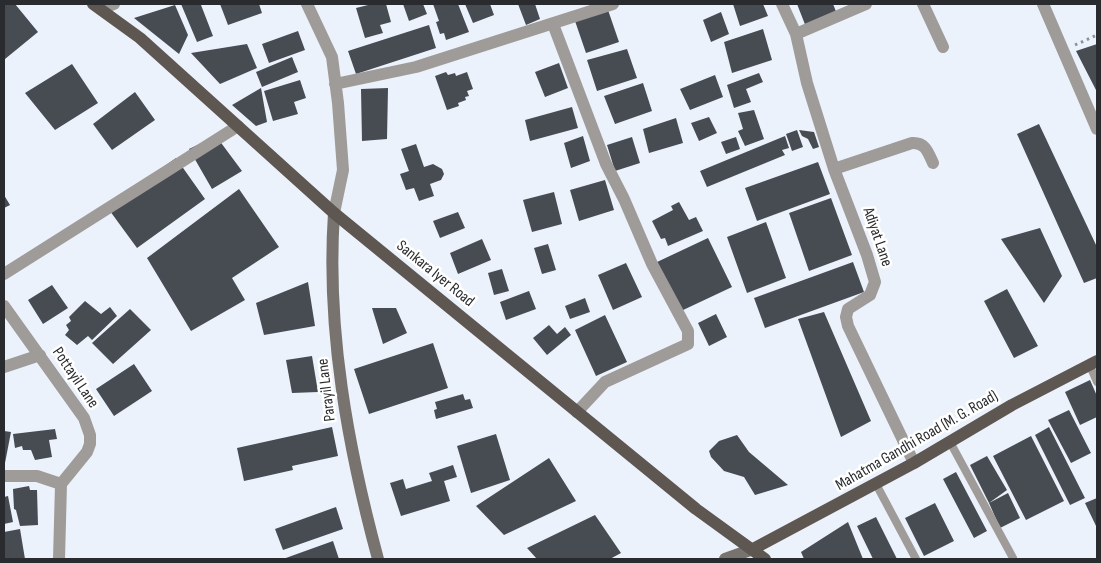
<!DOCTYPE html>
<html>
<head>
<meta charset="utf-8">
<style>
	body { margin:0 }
	#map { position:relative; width:1101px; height:563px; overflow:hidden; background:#ecf2fb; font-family:"Sofia Sans Condensed",sans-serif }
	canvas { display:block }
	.frame { position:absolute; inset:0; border:5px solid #292b2e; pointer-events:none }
</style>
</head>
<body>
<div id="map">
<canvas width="1101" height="563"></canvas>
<div class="frame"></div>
</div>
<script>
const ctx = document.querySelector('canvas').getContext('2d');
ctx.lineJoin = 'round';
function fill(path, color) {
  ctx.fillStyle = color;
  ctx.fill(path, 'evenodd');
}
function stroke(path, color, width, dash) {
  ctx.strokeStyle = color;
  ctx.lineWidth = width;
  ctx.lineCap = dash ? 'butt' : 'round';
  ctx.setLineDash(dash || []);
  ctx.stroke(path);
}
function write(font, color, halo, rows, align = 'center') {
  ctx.font = font + ' "Sofia Sans Condensed",sans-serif';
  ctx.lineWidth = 5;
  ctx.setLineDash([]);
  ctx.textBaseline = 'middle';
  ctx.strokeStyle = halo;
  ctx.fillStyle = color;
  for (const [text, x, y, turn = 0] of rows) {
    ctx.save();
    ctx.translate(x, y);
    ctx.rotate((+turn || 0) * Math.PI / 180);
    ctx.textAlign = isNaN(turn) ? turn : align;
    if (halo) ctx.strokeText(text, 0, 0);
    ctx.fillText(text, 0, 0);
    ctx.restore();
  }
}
const building = new Path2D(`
	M4,4H15L38,32L5,59Z
	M181,4H205L201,5L213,36L197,42Z
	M220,4H259L262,13L228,25Z
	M372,4H386L391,22L380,25L383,33L365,38L356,8Z
	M403,4H423L427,14L409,21Z
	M433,4H458L469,32L446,40L444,33L440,34L436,22L439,21Z
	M465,4H490L494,15L473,23Z
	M518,4H535L540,19L526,25Z
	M733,4H763L768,16L740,26Z
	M797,4H833L837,14L806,27Z
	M175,5L188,35L179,54L134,18Z
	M608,10L619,42L586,53L575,21Z
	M721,12L729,34L711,42L703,20Z
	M429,25L436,48L356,74L348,51Z
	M763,29L772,60L732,73L724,42Z
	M298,31L305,50L269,63L262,44Z
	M247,44L257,68L220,84L191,53Z
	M1097,44V92L1076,51Z
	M627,49L637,78L597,91L587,60Z
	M292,57L298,72L262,87L256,72Z
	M559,63L568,88L545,97L535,72Z
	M72,64L98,103L55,130L25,93Z
	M446,72L448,75L455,73L456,76L467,72L473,89L467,91L469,96L465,97L466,100L458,103L459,106L447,110L435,76Z
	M759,73L763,82L746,89L751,102L734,108L727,85Z
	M715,75L723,97L690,110L680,89Z
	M300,80L306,98L294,102L298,114L273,121L264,91Z
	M643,83L652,111L615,124L604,96Z
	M261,88L267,122L256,126L232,105Z
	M388,88L387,139L362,141L361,89Z
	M135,92L155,120L112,150L93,124Z
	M572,107L578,128L530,141L525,120Z
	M754,110L764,139L745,146L738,131L743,129L738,113Z
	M709,117L717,133L699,141L691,123Z
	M676,118L683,143L649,153L643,129Z
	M1039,124L1097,247V278L1084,283L1017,134Z
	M797,130L803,147L792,151L786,134Z
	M799,130L814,132L819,147L813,149L808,139L802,136Z
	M216,136L242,171L212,189L189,149Z
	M583,136L590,161L571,168L564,143Z
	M785,136L789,148L782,150L785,155L707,187L700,171Z
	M632,137L640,163L615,171L607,145Z
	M736,137L740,149L726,154L721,142Z
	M416,144L424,167L433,164L442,169L444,174L441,180L430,184L434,196L419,201L414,188L406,190L400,174L409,171L401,149Z
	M176,158L205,199L137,248L107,207Z
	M818,162L830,194L757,221L745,188Z
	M605,180L614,210L579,221L570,190Z
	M239,189L279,247L232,278L245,300L191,331L147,258Z
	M554,192L562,224L532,232L523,200Z
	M4,195L10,205L4,208Z
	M831,198L852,255L809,271L789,213Z
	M679,202L689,220L696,217L703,231L668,246L665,238L661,239L652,221L673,210L671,206Z
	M458,212L465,228L440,238L433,221Z
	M766,222L786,278L747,293L727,237Z
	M1040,228L1062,276L1044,303L1001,239Z
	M708,238L732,287L681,311L657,262Z
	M482,239L491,260L458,274L450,253Z
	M548,244L556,270L542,274L534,248Z
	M853,262L864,292L765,328L754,298Z
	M626,263L642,297L613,310L598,275Z
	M502,269L509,291L494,295L488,273Z
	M308,282L315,326L264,335L256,303Z
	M52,285L68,308L43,324L28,300Z
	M1007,289L1038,346L1014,358L984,301Z
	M529,291L536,309L506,320L500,302Z
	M585,298L590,312L570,319L565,306Z
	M85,301L101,314L110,307L117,316L92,340L88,336L77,345L65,335L69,330L66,325L71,321L69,317Z
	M372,308H396L407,333L383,344Z
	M130,309L151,330L113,364L92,343Z
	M824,312L871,421L841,437L798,319Z
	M716,314L727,337L709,346L698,323Z
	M605,315L627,362L596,376L575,330Z
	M549,325L557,334L565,327L571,335L547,355L533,338Z
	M433,343L448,388L369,414L354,369Z
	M312,356L318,392L292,393L286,360Z
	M134,364L152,391L114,416L96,389Z
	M1090,380L1097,396V417L1080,425L1065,392Z
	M463,394L465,400L470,399L473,408L436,419L434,410L437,409L435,402Z
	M1069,410L1091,453L1071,463L1048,420Z
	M332,427L338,456L292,466L293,470L244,481L237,448Z
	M1049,427L1085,498L1070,505L1035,435Z
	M55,429L57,439L49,440L52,457L35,460L31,450H23L22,446L15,448L13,434Z
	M4,431L11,432L5,463H4Z
	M496,434L510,480L471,493L457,446Z
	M737,435L749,452L788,485L755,495L744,477L724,471L711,457L709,451L719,441Z
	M1031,436L1064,501L1026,520L993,456Z
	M987,456L1007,490L989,503L970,465Z
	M549,458L576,501L504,535L476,506Z
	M453,465L457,477L444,481L450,501L401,516L390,483L403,479L406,489L432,481L429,473Z
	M956,472L987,531L974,538L943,479Z
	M29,486L30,490H37L38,525L20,526L16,510L14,509L13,489Z
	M1008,493L1020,518L1000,528L989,503Z
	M8,496L13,522L4,524V497Z
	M1097,498V528L1085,503Z
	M935,503L954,541L924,556L905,518Z
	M336,507L343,529L283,550L275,529Z
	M595,515L621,553L610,559H537L527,548Z
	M876,517L897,559H873L857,526Z
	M848,522L863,559H804L801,552Z
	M20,529L25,559H4V532Z
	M333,541L339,559H283Z`);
const path = new Path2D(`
	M1075,45L1097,35`);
const service = new Path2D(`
	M1089,364L1097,382
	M950,442L1013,558
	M876,484L916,559`);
const minor = new Path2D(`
	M307,4L332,57L338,103L343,170L334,213
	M782,4L796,34L807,83L834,169L867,255L875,282L870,295L848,309L846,317L848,326L914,463
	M923,4L943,47
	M1043,4L1097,129
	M101,9L114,4
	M553,24L606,164L624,199L652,264L688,331V344L605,382L577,412
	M796,34L866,4
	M335,84L416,67L613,4
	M834,169L912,143C925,142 928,152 933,163
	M4,274L238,126
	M4,306L84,418L90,435V444L87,452L61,484L59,559
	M4,367L40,355
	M4,476H37L61,484`);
const secondary = new Path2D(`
	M334,213C326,329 348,448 378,559
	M725,559L753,549`);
const primary = new Path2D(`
	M93,4L140,38L334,213L696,509L765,559
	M753,549L914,463L1012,405L1097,361`);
const streetNames = [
	["Adiyat Lane",877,237,71],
	["Sankara Iyer Road",435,274,39],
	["Pottayil Lane",75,378,56],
	["Parayil Lane",327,390,-97],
	["Mahatma Gandhi Road (M. G. Road)",917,441,-30]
];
fill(building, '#474c53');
stroke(path, '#8e9298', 3, [2.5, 4]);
stroke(service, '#9f9b99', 8);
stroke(minor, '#9f9b99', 12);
stroke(secondary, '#78736f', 12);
stroke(primary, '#5d5651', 12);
write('16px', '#292b2e', '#fff', streetNames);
</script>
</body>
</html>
